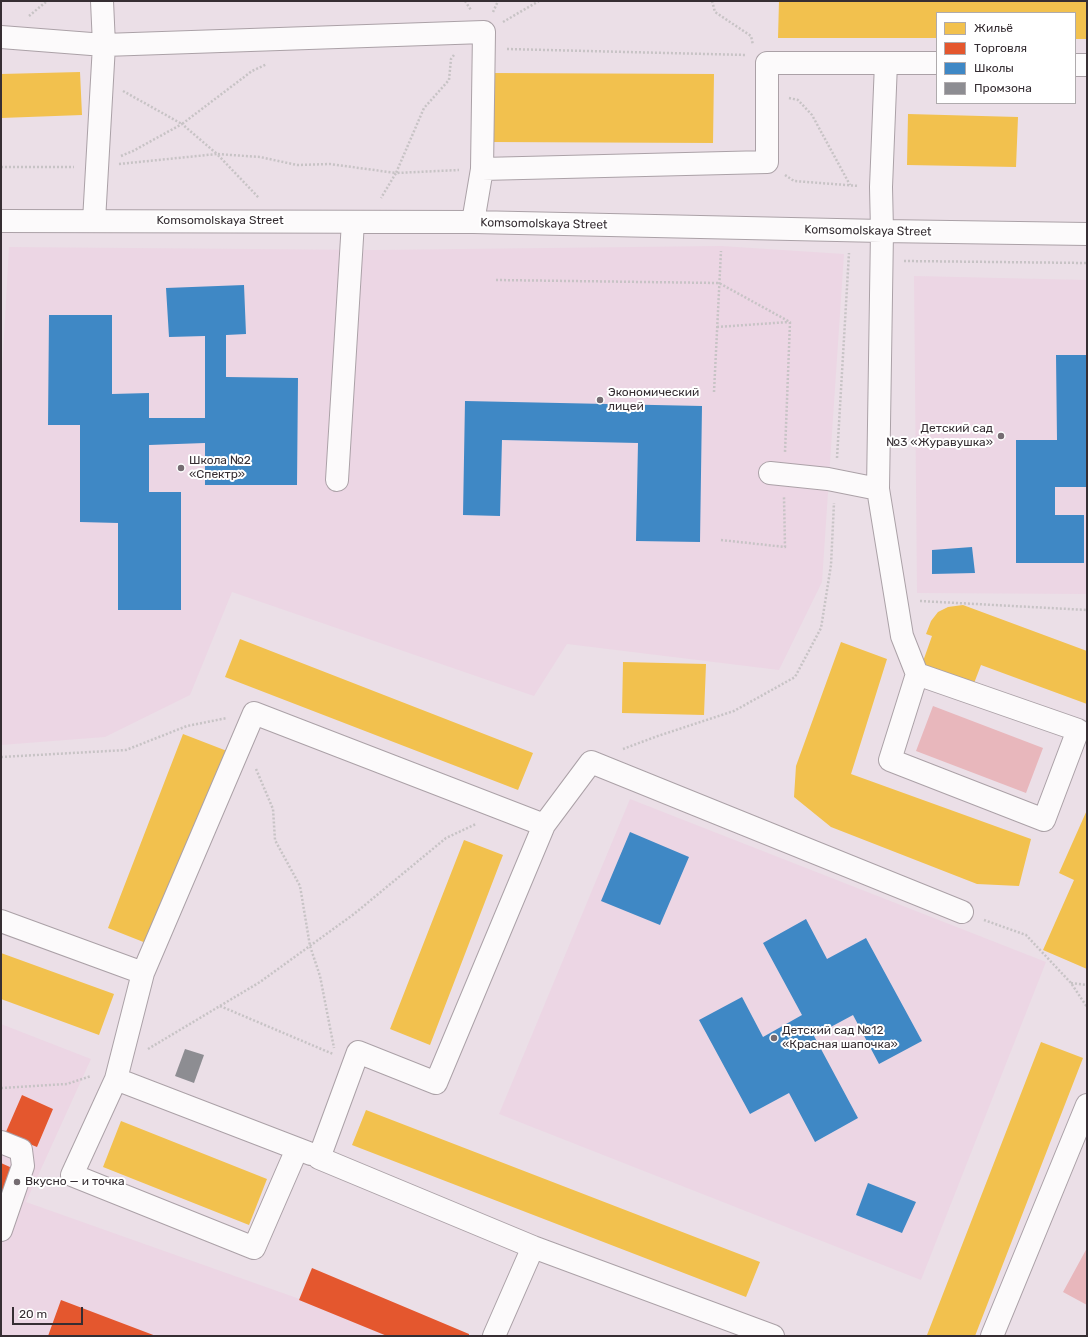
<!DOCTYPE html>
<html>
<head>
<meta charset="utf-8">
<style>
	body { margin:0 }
	#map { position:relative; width:1088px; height:1337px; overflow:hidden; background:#ebdfe7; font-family:Rubik,sans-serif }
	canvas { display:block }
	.frame { position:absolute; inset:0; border:2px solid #362e33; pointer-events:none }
	.legend { position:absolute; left:936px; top:12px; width:140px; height:92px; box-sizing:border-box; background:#fff; border:1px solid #afabad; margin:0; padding:5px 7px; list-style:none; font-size:12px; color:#362e33 }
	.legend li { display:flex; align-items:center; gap:8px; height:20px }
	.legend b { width:20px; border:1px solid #afabad }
	.scale { position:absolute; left:12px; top:1307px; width:71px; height:18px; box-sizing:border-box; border:2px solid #362e33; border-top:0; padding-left:5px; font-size:12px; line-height:14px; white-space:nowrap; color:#362e33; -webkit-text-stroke:3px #fff; paint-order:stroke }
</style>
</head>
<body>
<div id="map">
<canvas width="1088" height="1337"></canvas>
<div class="frame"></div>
<ul class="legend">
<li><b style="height:11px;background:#f2c14e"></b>Жильё</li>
<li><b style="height:11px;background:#e4572e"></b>Торговля</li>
<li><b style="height:11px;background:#3f88c5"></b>Школы</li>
<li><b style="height:11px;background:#8d8d92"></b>Промзона</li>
</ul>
<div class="scale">20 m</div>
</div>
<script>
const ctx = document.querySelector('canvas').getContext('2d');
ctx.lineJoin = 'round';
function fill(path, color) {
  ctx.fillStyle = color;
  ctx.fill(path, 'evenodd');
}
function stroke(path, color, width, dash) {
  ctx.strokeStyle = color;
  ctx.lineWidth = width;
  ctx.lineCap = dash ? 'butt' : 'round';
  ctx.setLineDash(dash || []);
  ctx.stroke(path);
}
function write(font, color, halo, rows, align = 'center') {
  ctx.font = font + ' Rubik,sans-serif';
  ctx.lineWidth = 4;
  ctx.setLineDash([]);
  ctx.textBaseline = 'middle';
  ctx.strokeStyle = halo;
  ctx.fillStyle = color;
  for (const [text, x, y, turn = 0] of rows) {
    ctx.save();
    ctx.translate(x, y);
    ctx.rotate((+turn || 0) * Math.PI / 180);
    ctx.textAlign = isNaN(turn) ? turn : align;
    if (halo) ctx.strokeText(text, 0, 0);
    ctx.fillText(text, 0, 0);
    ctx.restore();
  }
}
const built = new Path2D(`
	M721,246L844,254L822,582L779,670L567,644L534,696L232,592L190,695L105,737L1,745V390L9,247L374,250Z
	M914,276L1087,280V594L917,593Z
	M630,799L1046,962L921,1280L499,1114Z
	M1,1024L91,1059L26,1202L404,1336H1Z`);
const green = new Path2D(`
	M933,706L1043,748L1026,793L916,751Z
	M1087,1248V1305L1063,1292Z`);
const homes = new Path2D(`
	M779,1H1087V39H1075V13H937V38H778Z
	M80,72L82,115L1,118V74Z
	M492,73L714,74L713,143L492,142Z
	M908,114L1018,117L1016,167L907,165Z
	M963,605L1087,651V704L981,665L973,686L921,667L932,636L926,634L931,621L938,612L948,607Z
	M240,639L533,753L518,790L225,677Z
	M841,642L887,659L851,774L1031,839L1019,886L977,884L831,827L794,797L796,766Z
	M623,662L706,664L704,715L622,713Z
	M183,734L227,751L151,945L108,928Z
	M1087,810V969L1043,950L1074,880L1059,873Z
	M464,840L503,855L430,1045L390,1029Z
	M1,953L114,994L99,1035L1,999Z
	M1041,1042L1083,1058L975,1336H930L927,1335Z
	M366,1110L760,1262L746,1297L352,1145Z
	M121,1121L267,1179L249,1225L103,1167Z`);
const shops = new Path2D(`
	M22,1095L53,1109L37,1147L5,1134Z
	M1,1163L21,1172L1,1218Z
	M312,1268L469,1334V1336H387L299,1300Z
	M61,1300L156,1336H48Z`);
const schools = new Path2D(`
	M244,285L246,334L226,335V377L298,378L297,485H205V443L149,445V492H181V610H118V523L80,522V425H48L49,315H112V394L149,393V418H205V336L169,337L166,288Z
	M1056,355H1087V487H1055V515H1084V563H1016V440H1057Z
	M465,401L702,406L700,542L636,541L638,443L502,440L500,516L463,515Z
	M972,547L975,573L932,574V550Z
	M630,832L689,857L660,925L601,901Z
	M806,919L827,959L866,938L922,1041L879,1064L853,1015L814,1036L858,1118L815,1142L789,1093L750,1114L699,1020L742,997L763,1037L802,1015L763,943Z
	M868,1183L916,1202L902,1233L856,1215Z`);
const industry = new Path2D(`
	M185,1049L204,1055L194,1083L175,1076Z`);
const path = new Path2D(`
	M465,1L471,10
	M712,1L715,12L751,36L753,45
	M493,12L498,1
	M29,16L47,1
	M503,22L539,1
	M507,49L746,55
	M454,55L451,59L449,80L424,108L396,173L459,170
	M123,91L182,124L252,71L267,64
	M789,98L798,100L812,115L850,185
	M121,156L133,151L182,124L217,154L260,157L297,165L330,164L396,173L381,198
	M119,164L217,154L259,198
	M1,167H74
	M785,175L794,181L859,186
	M904,261L1087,263
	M496,280L719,283L790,322L785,452
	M717,327L789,322
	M714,392L721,251
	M837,458L849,253
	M721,540L785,547L784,497
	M920,601L1087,610
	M623,749L655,737L734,711L795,677L821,628L831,565L834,503
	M1,757L126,750L187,726L227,718
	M256,769L273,809L275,840L300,886L310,946L320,976L334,1048
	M984,920L1026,935L1071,983L1087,1007
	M1071,983L1087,985
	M220,1006L333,1054
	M148,1049L260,982L354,914L446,838L476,824
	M1,1088L67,1084L91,1076`);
const minor = new Path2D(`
	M102,1L104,45L484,32L482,169
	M1,37L104,45L94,221
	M886,63L881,187L882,231L878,489L902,636L917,674L890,760L1044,820L1078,730L917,674
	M1075,65H1087
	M1,221L473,222L882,231L1087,234
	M473,222L482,169L767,162V63H937
	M770,473L828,479L878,489
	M337,480L353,222
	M544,825L591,762L962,912
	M1,921L143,973L254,713L544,825L436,1083L358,1052L319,1158L533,1247L494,1336
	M143,973L116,1079L311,1154
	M116,1079L72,1175L254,1248L297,1149
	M1,1142L21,1150L23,1166L1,1230
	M533,1247L773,1336
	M992,1336L1087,1105`);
const markers = [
	[600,400,4,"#756c72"],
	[1001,436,4,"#756c72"],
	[181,468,4,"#756c72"],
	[774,1038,4,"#756c72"],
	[17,1182,4,"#756c72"]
];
const streetNames = [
	["Komsomolskaya Street",220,221],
	["Komsomolskaya Street",544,224,1],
	["Komsomolskaya Street",868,231,1]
];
const poiNames = [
	["Экономический",608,393],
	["лицей",608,407],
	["Детский сад",993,429,"right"],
	["№3 «Журавушка»",993,443,"right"],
	["Школа №2",189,461],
	["«Спектр»",189,475],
	["Детский сад №12",782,1031],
	["«Красная шапочка»",782,1045],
	["Вкусно — и точка",25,1182]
];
fill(built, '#ecd6e4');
fill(green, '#e8b7bc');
fill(homes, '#f2c14e');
fill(shops, '#e4572e');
fill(schools, '#3f88c5');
fill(industry, '#8d8d92');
stroke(minor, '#aba1a7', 24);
stroke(path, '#c7c3c5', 2.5, [2, 2]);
stroke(minor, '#fcfafb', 22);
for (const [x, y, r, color] of markers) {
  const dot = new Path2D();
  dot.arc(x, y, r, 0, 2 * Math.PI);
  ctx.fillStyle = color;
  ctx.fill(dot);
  stroke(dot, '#fff', 1.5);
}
write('12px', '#362e33', '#fff', streetNames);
write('12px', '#362e33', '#fff', poiNames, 'left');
</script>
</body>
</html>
